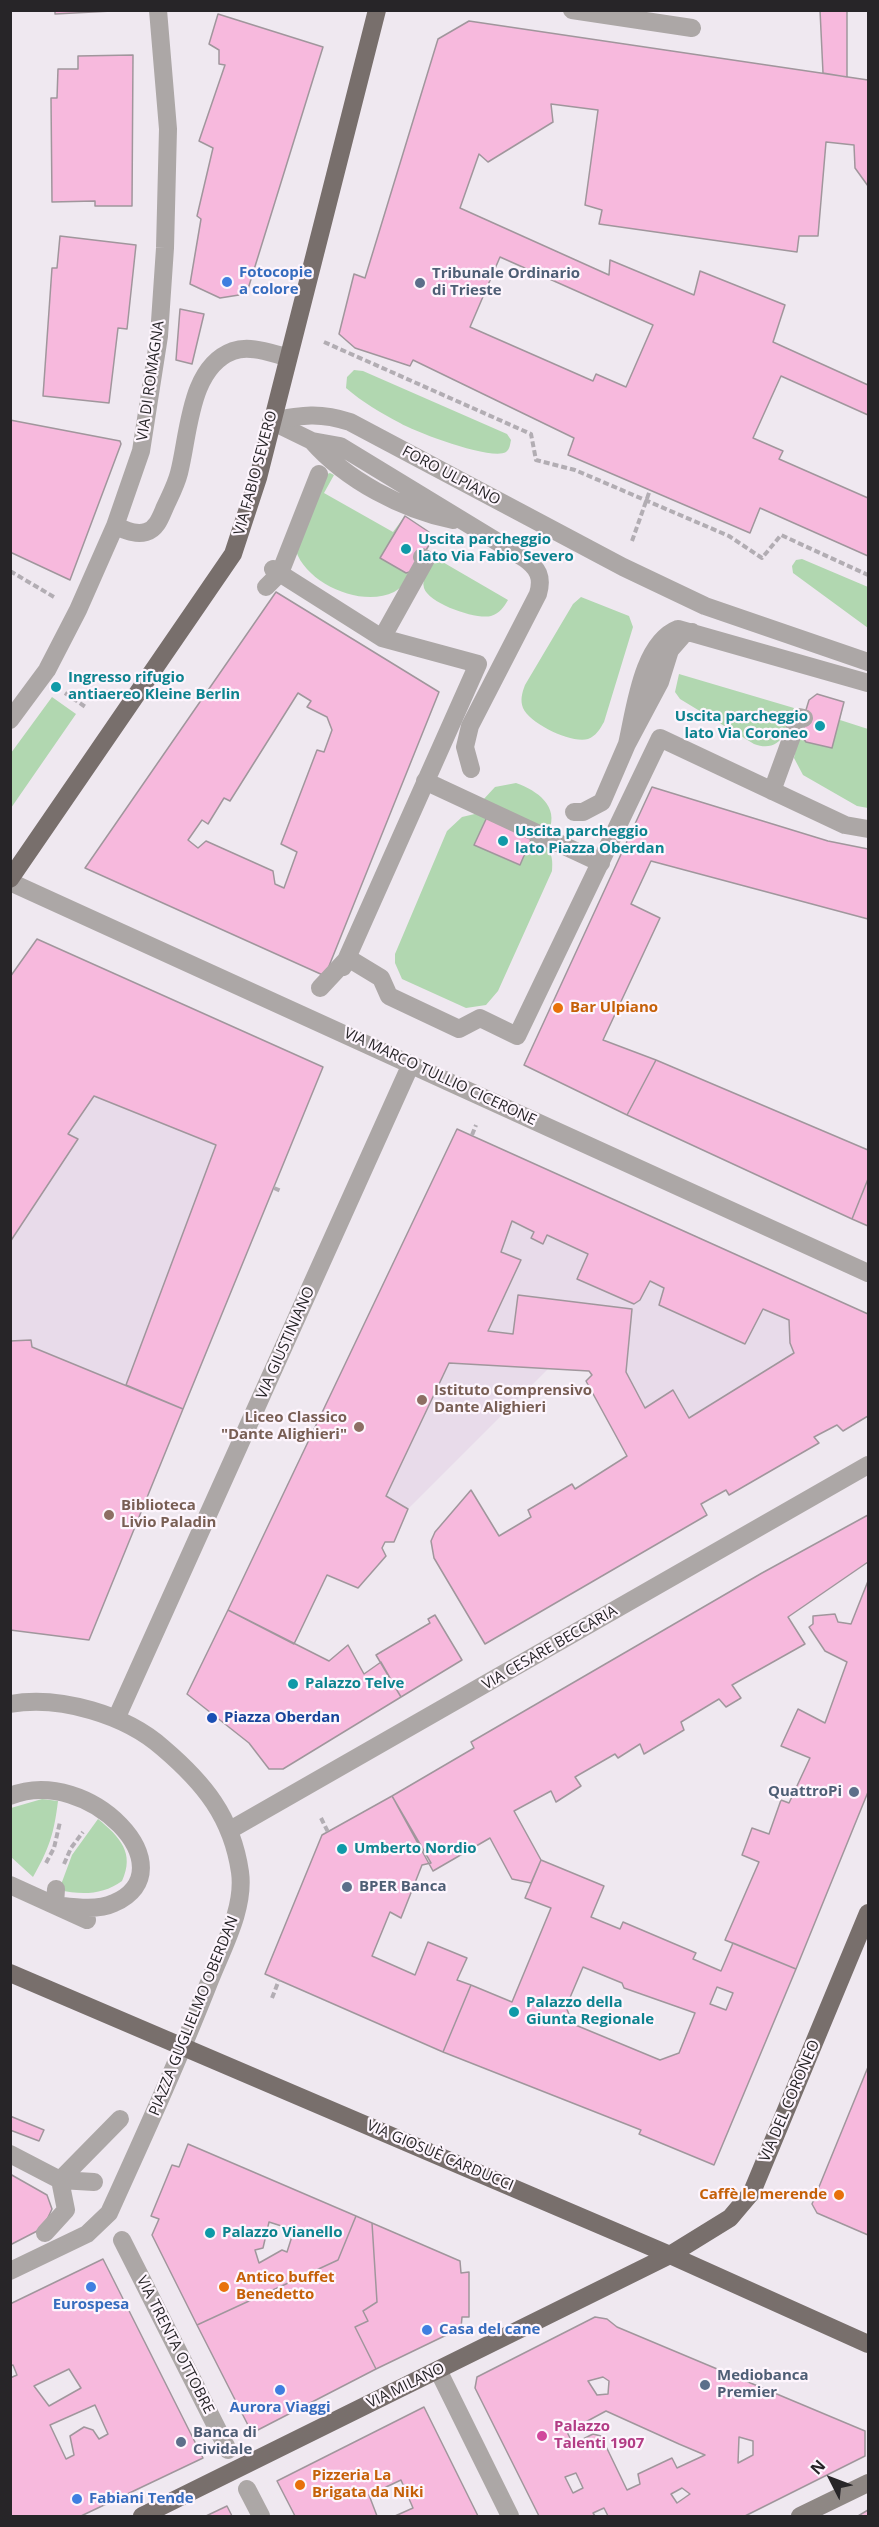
<!DOCTYPE html>
<html>
<head>
<meta charset="utf-8">
<style>
	body { margin:0 }
	#map { position:relative; width:879px; height:2527px; overflow:hidden; background:#efe8f0; font-family:"Open Sans",sans-serif }
	canvas { display:block }
	.frame { position:absolute; inset:0; border:12px solid #272528; pointer-events:none }
	.north { position:absolute; left:801px; top:2449px; width:60px; height:60px; -webkit-text-stroke:4px #fdf5fd; paint-order:stroke; rotate:312deg; font-size:16px; font-weight:700; line-height:24px; text-align:center; color:#272528 }
	.north::after { content:''; display:block; margin:auto; width:21px; height:27px; background:#272528; clip-path:polygon(50% 0,100% 100%,50% 72%,0 100%) }
</style>
</head>
<body>
<div id="map">
<canvas width="879" height="2527"></canvas>
<div class="frame"></div>
<div class="north">N</div>
</div>
<script>
const ctx = document.querySelector('canvas').getContext('2d');
ctx.lineJoin = 'round';
function fill(path, color) {
  ctx.fillStyle = color;
  ctx.fill(path, 'evenodd');
}
function stroke(path, color, width, dash) {
  ctx.strokeStyle = color;
  ctx.lineWidth = width;
  ctx.lineCap = dash ? 'butt' : 'round';
  ctx.setLineDash(dash || []);
  ctx.stroke(path);
}
function write(font, color, halo, rows, align = 'center') {
  ctx.font = font + ' "Open Sans",sans-serif';
  ctx.lineWidth = 4.5;
  ctx.setLineDash([]);
  ctx.textBaseline = 'middle';
  ctx.strokeStyle = halo;
  ctx.fillStyle = color;
  for (const [text, x, y, turn = 0] of rows) {
    ctx.save();
    ctx.translate(x, y);
    ctx.rotate((+turn || 0) * Math.PI / 180);
    ctx.textAlign = isNaN(turn) ? turn : align;
    if (halo) ctx.strokeText(text, 0, 0);
    ctx.fillText(text, 0, 0);
    ctx.restore();
  }
}
const built = new Path2D(`
	M10,979L323,1067L89,1640L11,1630Z
	M457,1129L777,1272L763,1309L789,1320L790,1343L794,1353L627,1456L589,1371L548,1369L408,1509L394,1542H385L382,1548L386,1556L358,1588L327,1575L294,1644L228,1610Z`);
const green = new Path2D(`
	M354,370L363,371L507,434L511,440C510,444 510,449 506,452C492,461 415,432 400,423C381,413 362,402 346,388L347,377Z
	M330,473L334,475L324,493L393,532L405,516L380,558L406,573L413,571C408,579 403,587 394,592C362,608 307,584 296,551L327,474Z
	M434,557L508,600C504,607 500,613 491,616C477,620 429,604 424,588C421,578 430,566 434,557Z
	M802,559L868,587V628L793,573L792,566L796,560Z
	M581,597L629,616L633,627L604,722C600,729 596,736 588,739C572,744 530,724 523,708C520,700 522,693 525,685L573,604Z
	M679,674L794,708C789,730 780,754 754,744L680,699L675,692Z
	M52,697L76,714L11,808V753Z
	M844,702L840,720L868,729V808L857,806L803,775L794,758L799,733L806,742L832,748Z
	M516,783C538,791 559,806 549,831L482,801L495,787Z
	M479,813L487,817L474,845L519,865L532,837C548,846 554,852 552,871L498,991L486,1005L466,1008L402,979L395,963V954L447,831L462,817Z
	M42,1799L58,1801C54,1834 49,1849 33,1877L11,1857V1808Z
	M98,1819C120,1837 135,1853 122,1881C103,1895 81,1895 59,1890L72,1855Z`);
const building = new Path2D(`
	M55,10H112V11L55,14Z
	M820,10H847V77L823,73Z
	M218,14L323,47L248,289L239,295L220,298L190,284L201,219L197,216L213,148L199,141L225,65L219,64V50L209,44Z
	M469,21L868,80V186L855,168L854,145L826,142L818,236H799L797,252L599,224L602,210L585,205L598,110L551,104L553,122L488,162L479,154L460,208L609,275L610,260L694,295L700,271L785,305L773,342L868,385V415L781,376L753,438L783,451L779,459L868,498V556L760,508L750,533L568,455L574,438L413,360L410,366L355,348L339,334L354,274L365,278L438,39ZM500,257L653,325L626,387L596,374L593,381L470,327Z
	M133,55L132,206H95V201L52,202L51,98H57L58,69H78V56Z
	M60,236L136,245L127,329L118,328L109,403L43,396L52,268H57Z
	M180,309L204,314L192,364L176,360Z
	M10,420L120,441L121,444L70,580L10,552Z
	M405,516L429,532L431,542L413,571L406,573L380,558Z
	M276,592L439,692L325,976L85,868ZM298,693L311,701L307,707L327,717L332,730L324,752L317,750L281,844L297,852L284,888L275,884L273,871L206,841L198,848L188,840L202,820L208,824L224,798L230,801Z
	M817,694L844,702L832,748L806,742L799,733L809,700Z
	M652,787L828,841L868,849V919L651,861L631,904L660,918L603,1040L656,1060L627,1115L524,1065Z
	M487,817L532,837L520,865L474,845Z
	M37,939L323,1067L183,1409L126,1385L216,1145L94,1096L68,1134L78,1139L10,1242V977Z
	M656,1060L868,1150V1179L852,1219L627,1115Z
	M457,1129L868,1314V1416L843,1431L837,1425L814,1437L819,1443L729,1495L726,1490L701,1504L707,1515L485,1644L434,1558L431,1541L435,1532L471,1490L499,1536L531,1517L528,1510L572,1484L575,1489L627,1456L586,1381L592,1375L589,1371L449,1363L386,1496L408,1509L394,1542H385L382,1548L386,1556L358,1588L327,1575L294,1644L228,1610ZM512,1221L534,1232L531,1238L543,1244L547,1235L588,1254L577,1279L634,1304L640,1300L650,1281L664,1288L659,1305L745,1344L763,1309L789,1320L790,1343L794,1353L689,1418L673,1390L645,1408L626,1372L632,1309L518,1295L513,1334L488,1331L521,1260L501,1252Z
	M868,1179V1226L852,1219Z
	M31,1340L32,1347L183,1409L89,1640L10,1630V1341Z
	M868,1515V1562L788,1617L805,1644L732,1685L741,1698L726,1707L719,1699L681,1722L684,1730L644,1754L640,1744L618,1758L615,1754L575,1777L581,1786L556,1802L551,1791L514,1811L541,1860L531,1883L512,1879L490,1838L433,1871L392,1796L474,1748L471,1742L762,1573Z
	M868,1581V1792L796,1969L725,1940L759,1862L742,1855L752,1828L769,1834L781,1800L789,1803L810,1758L781,1746L798,1709L825,1723L847,1662L825,1651L809,1627L813,1624V1616L835,1614L838,1622L851,1624Z
	M228,1610L329,1661L348,1645L364,1674L381,1662L401,1697L283,1769H269L249,1743L187,1694Z
	M435,1615L462,1660L401,1697L376,1655L430,1623L428,1619Z
	M392,1796L431,1863L422,1865L401,1918L390,1912L372,1956L415,1975L428,1942L467,1958L457,1980L471,1985L443,2052L265,1974L322,1835Z
	M541,1860L604,1886L591,1917L620,1929L623,1922L696,1953L693,1959L721,1971L733,1943L796,1969L714,2165L639,2134L641,2130L443,2052L471,1985L512,2002L551,1908L525,1898ZM583,1967L622,1983L624,1988L695,2013L679,2053L660,2060L573,2024L566,2007ZM717,1987L733,1993L726,2010L710,2004Z
	M868,2067V2235L817,2213L812,2204Z
	M10,2116L44,2130L39,2141L10,2130Z
	M188,2144L356,2216L338,2260L197,2325L152,2235L159,2219L151,2216L172,2165L179,2167ZM269,2222L294,2230L287,2252L282,2250L259,2263L255,2250L263,2248Z
	M10,2174L47,2195L52,2209L43,2228L10,2245Z
	M356,2216L372,2223L377,2302L363,2311L368,2321L355,2327L376,2369L252,2433L197,2325L338,2260Z
	M372,2223L460,2261L461,2273L469,2272V2317H462L461,2328L376,2369L355,2327L368,2321L363,2311L377,2302Z
	M103,2259L203,2458L81,2516H10V2378L17,2375L13,2365L10,2366V2304ZM69,2369L81,2388L49,2406L34,2386ZM95,2405L108,2434L99,2439L93,2430L84,2427L70,2436L74,2455L66,2459L50,2425Z
	M595,2317L607,2319L617,2327L865,2431V2456L745,2516H608L604,2508L593,2513L595,2516H539L475,2388L477,2377ZM603,2377L609,2381L608,2394L597,2395L588,2381ZM606,2411L679,2444L705,2455L677,2468L672,2458L638,2474L640,2484L627,2490L601,2436L593,2434L573,2444L567,2432ZM739,2437L753,2441V2455L738,2463ZM576,2473L583,2488L573,2493L565,2477ZM682,2488L690,2494L677,2503L671,2494Z
	M424,2407L478,2516H395L413,2508L401,2480L369,2495L377,2516H295L277,2481Z
	M227,2506L232,2516H206Z
	M868,2510V2516H857H858Z`);
const path = new Path2D(`
	M324,342L531,434L536,460L575,470L729,536L762,558L781,535L868,575
	M632,541L650,490
	M10,571L54,597
	M65,693L87,708
	M472,1135L476,1125
	M274,1188L281,1191
	M321,1818L328,1832
	M46,1863L54,1848L60,1822
	M64,1864L71,1848L83,1832
	M272,1998L279,1980`);
const service = new Path2D(`
	M271,421L312,441L340,446L524,558C538,568 543,577 538,594L470,726L465,747L471,769
	M312,441C346,480 403,510 453,520
	M627,744C635,710 642,643 678,629L868,683
	M574,812H583L602,802L627,744L660,682L670,650L684,634L692,632`);
const pedestrian = new Path2D(`
	M273,569L382,638L478,664L343,967
	M266,587L280,573L319,474
	M382,638L426,559L422,557
	M425,781L601,863
	M772,791L799,717L804,718
	M320,988L348,958L381,978L389,996L459,1029L480,1018L517,1036L660,738L845,825L868,829
	M10,1796C89,1764 190,1870 114,1903C97,1911 73,1907 55,1905L56,1889
	M10,1885L87,1920
	M10,2154L60,2180L94,2182
	M45,2233L66,2210L60,2180L120,2119
	M122,2240L228,2450
	M247,2489L261,2516`);
const minor = new Path2D(`
	M572,10L692,28
	M271,421C302,415 320,412 350,422L623,567L705,606L868,662
	M115,526C126,530 135,535 146,532C157,529 161,516 165,507C170,496 176,485 179,473C189,435 189,367 233,351C250,345 270,353 287,357
	M10,720L47,670L78,610L115,526L141,451L159,336L165,248L168,129L158,10
	M10,882L868,1273
	M10,1704C60,1695 126,1715 163,1748C204,1783 232,1817 240,1872C245,1908 223,1947 210,1980C179,2059 144,2136 109,2213L87,2234L10,2271
	M116,1719L411,1064
	M230,1830L868,1465
	M438,2370L510,2516`);
const secondary = new Path2D(`
	M800,2516L868,2483`);
const primary = new Path2D(`
	M10,879L233,554L258,478L377,10
	M10,1973L670,2255L868,2344
	M142,2516L670,2255L730,2218L752,2192L868,1913`);
const markers = [
	[227,282,6,"#3f7fe0"],
	[420,283,6,"#5c6f8a"],
	[406,549,6,"#0f9aa8"],
	[56,687,6,"#0f9aa8"],
	[820,726,6,"#0f9aa8"],
	[503,841,6,"#0f9aa8"],
	[558,1008,6,"#e8710a"],
	[422,1400,6,"#8d6e63"],
	[359,1427,6,"#8d6e63"],
	[109,1515,6,"#8d6e63"],
	[293,1684,6,"#0f9aa8"],
	[212,1718,6,"#1a4fb4"],
	[854,1792,6,"#5c6f8a"],
	[342,1849,6,"#0f9aa8"],
	[347,1887,6,"#5c6f8a"],
	[514,2012,6,"#0f9aa8"],
	[839,2195,6,"#e8710a"],
	[210,2233,6,"#0f9aa8"],
	[91,2287,6,"#3f7fe0"],
	[224,2287,6,"#e8710a"],
	[427,2330,6,"#3f7fe0"],
	[705,2385,6,"#5c6f8a"],
	[280,2390,6,"#3f7fe0"],
	[542,2436,6,"#d1479c"],
	[181,2442,6,"#5c6f8a"],
	[300,2485,6,"#e8710a"],
	[77,2499,6,"#3f7fe0"]
];
const shopNames = [
	["Fotocopie",239,273],
	["a colore",239,290],
	["Eurospesa",91,2305,"center"],
	["Casa del cane",439,2330],
	["Aurora Viaggi",280,2408,"center"],
	["Fabiani Tende",89,2499]
];
const serviceNames = [
	["Tribunale Ordinario",432,274],
	["di Trieste",432,291],
	["QuattroPi",842,1792,"right"],
	["BPER Banca",359,1887],
	["Mediobanca",717,2376],
	["Premier",717,2393],
	["Banca di",193,2433],
	["Cividale",193,2450]
];
const streetNames = [
	["VIA DI ROMAGNA",151,381,-82],
	["VIA FABIO SEVERO",256,473,-75],
	["FORO ULPIANO",451,476,28],
	["VIA MARCO TULLIO CICERONE",440,1077,25],
	["VIA GIUSTINIANO",286,1343,-66],
	["VIA CESARE BECCARIA",550,1648,-30],
	["PIAZZA GUGLIELMO OBERDAN",194,2016,-68],
	["VIA DEL CORONEO",790,2101,-67],
	["VIA GIOSUÈ CARDUCCI",440,2156,23],
	["VIA TRENTA OTTOBRE",175,2345,63],
	["VIA MILANO",406,2386,-26]
];
const cultureNames = [
	["Uscita parcheggio",418,540],
	["lato Via Fabio Severo",418,557],
	["Ingresso rifugio",68,678],
	["antiaereo Kleine Berlin",68,695],
	["Uscita parcheggio",808,717,"right"],
	["lato Via Coroneo",808,734,"right"],
	["Uscita parcheggio",515,832],
	["lato Piazza Oberdan",515,849],
	["Palazzo Telve",305,1684],
	["Umberto Nordio",354,1849],
	["Palazzo della",526,2003],
	["Giunta Regionale",526,2020],
	["Palazzo Vianello",222,2233]
];
const foodNames = [
	["Bar Ulpiano",570,1008],
	["Caffè le merende",827,2195,"right"],
	["Antico buffet",236,2278],
	["Benedetto",236,2295],
	["Pizzeria La",312,2476],
	["Brigata da Niki",312,2493]
];
const educationNames = [
	["Istituto Comprensivo",434,1391],
	["Dante Alighieri",434,1408],
	["Liceo Classico",347,1418,"right"],
	["\"Dante Alighieri\"",347,1435,"right"],
	["Biblioteca",121,1506],
	["Livio Paladin",121,1523]
];
const transitNames = [
	["Piazza Oberdan",224,1718]
];
const hotelNames = [
	["Palazzo",554,2427],
	["Talenti 1907",554,2444]
];
fill(built, '#e8dbea');
fill(green, '#b1d7b0');
fill(building, '#f7b9dd');
stroke(building, '#a0969c', 1.5);
stroke(path, '#b2adb3', 4, [6, 3]);
stroke(service, '#aca7a6', 18);
stroke(pedestrian, '#aca7a6', 18);
stroke(minor, '#aca7a6', 18);
stroke(secondary, '#8e8784', 18);
stroke(primary, '#786f6c', 18);
for (const [x, y, r, color] of markers) {
  const dot = new Path2D();
  dot.arc(x, y, r, 0, 2 * Math.PI);
  ctx.fillStyle = color;
  ctx.fill(dot);
  stroke(dot, '#fdf5fd', 2);
}
write('bold 15px', '#366cbe', '#fdf5fd', shopNames, 'left');
write('bold 15px', '#4e5e75', '#fdf5fd', serviceNames, 'left');
write('15px', '#272528', '#fdf5fd', streetNames);
write('bold 15px', '#0d838f', '#fdf5fd', cultureNames, 'left');
write('bold 15px', '#c56008', '#fdf5fd', foodNames, 'left');
write('bold 15px', '#785e54', '#fdf5fd', educationNames, 'left');
write('bold 15px', '#164399', '#fdf5fd', transitNames, 'left');
write('bold 15px', '#b23c85', '#fdf5fd', hotelNames, 'left');
</script>
</body>
</html>
